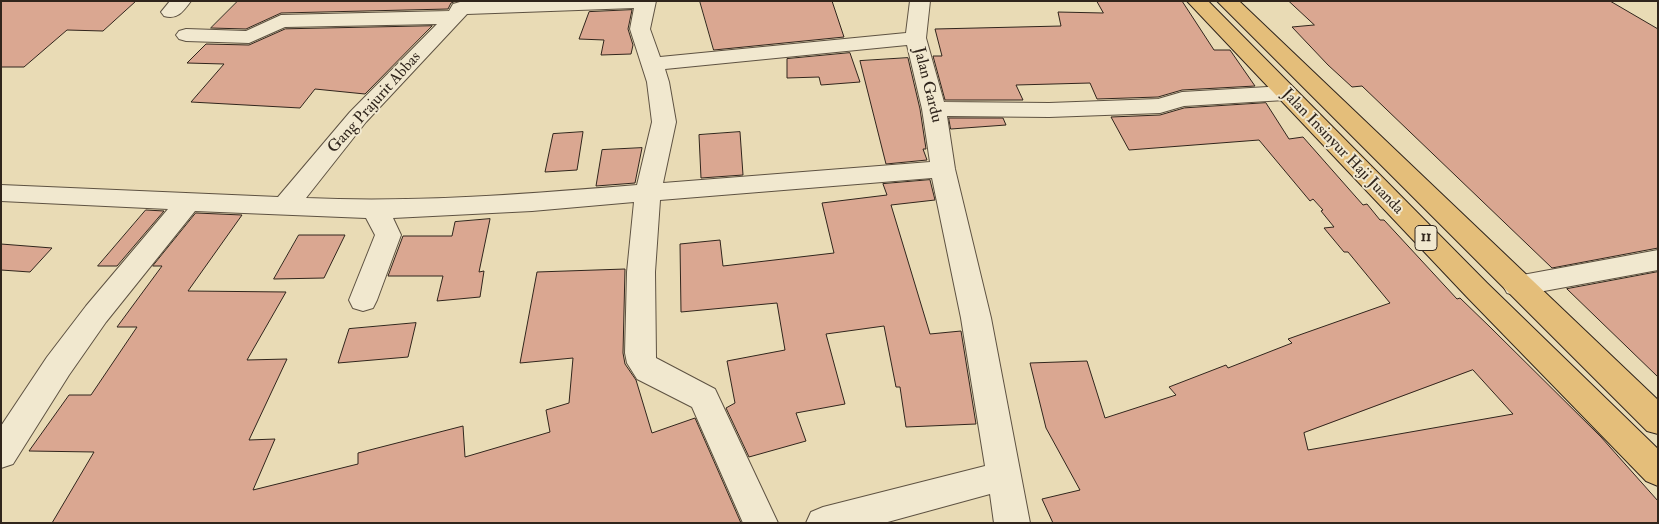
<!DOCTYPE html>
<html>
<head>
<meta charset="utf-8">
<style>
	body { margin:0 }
	#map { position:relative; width:1659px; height:524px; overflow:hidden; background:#e9dbb5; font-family:"IM FELL Double Pica",serif }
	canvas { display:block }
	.frame { position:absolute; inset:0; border:2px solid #30251c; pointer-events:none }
</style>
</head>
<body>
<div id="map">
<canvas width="1659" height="524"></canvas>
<div class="frame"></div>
</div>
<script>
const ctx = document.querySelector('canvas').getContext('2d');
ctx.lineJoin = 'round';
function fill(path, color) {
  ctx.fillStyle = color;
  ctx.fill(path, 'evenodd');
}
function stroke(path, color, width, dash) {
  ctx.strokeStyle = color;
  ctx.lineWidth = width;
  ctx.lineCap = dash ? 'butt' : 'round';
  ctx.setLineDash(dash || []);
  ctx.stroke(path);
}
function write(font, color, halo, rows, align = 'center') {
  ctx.font = font + ' "IM FELL Double Pica",serif';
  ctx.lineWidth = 4;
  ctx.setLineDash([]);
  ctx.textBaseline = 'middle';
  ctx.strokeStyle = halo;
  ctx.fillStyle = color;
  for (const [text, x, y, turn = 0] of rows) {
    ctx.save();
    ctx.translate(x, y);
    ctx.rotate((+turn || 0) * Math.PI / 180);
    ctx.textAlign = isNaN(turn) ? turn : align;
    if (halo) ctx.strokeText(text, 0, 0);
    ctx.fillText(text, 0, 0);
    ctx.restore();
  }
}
const building = new Path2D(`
	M1,1H136L103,31L67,30L24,67H1Z
	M238,1H456L451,3L448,9L281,13L246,29L211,28Z
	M700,1H832L844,37L714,50Z
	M1097,1H1182L1214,50H1230L1255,86L1182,90L1158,97L1097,99L1090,83L1016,85L1023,100H945L933,56H942L935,29L1061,26L1058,12L1103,13Z
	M1289,1H1610L1658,29V248L1552,268L1362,86L1352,87L1328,65L1292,27L1314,25Z
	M632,10L628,29L633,45L631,54L601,55L604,40L579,39L589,12Z
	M432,26L365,94L315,89L300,108L191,102L224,64L187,63L206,44L249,45L285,29Z
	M850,53L860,82L821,85L819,77L787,78V59Z
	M908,58L920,109L926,149H923L927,160L886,164L860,61Z
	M1266,103L1289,139L1303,137L1363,205L1367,204L1380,220H1384L1457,299L1460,298L1490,327L1601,437L1658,501V523H1053L1042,499L1080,490L1046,428L1030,363L1087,361L1105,418L1176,395L1169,387L1226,365L1228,368L1292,343L1288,339L1390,303L1348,252H1344L1324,228L1334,227L1321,211L1323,210L1313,199L1310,201L1259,140L1129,150L1111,117L1160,115L1184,108ZM1473,370L1513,414L1308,450L1304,433Z
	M949,118H1003L1006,125L951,129Z
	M583,132L577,170L545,172L553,134Z
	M740,132L743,175L701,178L699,135Z
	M642,148L635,183L596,186L602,150Z
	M930,180L935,200L891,205L930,334L961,331L976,424L906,427L900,387H896L884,326L826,334L845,404L796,413L806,441L749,457L726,408L735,403L727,361L785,350L777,303L681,312L680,244L720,240L723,266L834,253L822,203L887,195L883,184Z
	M146,210L164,211L117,266H98Z
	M196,213L242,215L188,291L286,292L247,360L287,359L249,440L275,439L253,490L358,464V453L463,426L465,457L550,432L546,410L569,403L573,358L520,363L537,272L625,269L623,353L625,364L636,380L652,433L695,418L741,523H52L94,452L29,451L69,395H91L137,327H117L162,266H153Z
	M490,219L479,272L484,271L480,297L437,301L443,276H388L403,236H452L455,222Z
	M299,235H345L324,278L274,279Z
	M1,244L52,248L30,272L1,270Z
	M1658,272V377L1567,289Z
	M416,323L408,357L338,363L349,329Z`);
const minor = new Path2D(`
	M170,1H191C183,12 177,20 164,16L161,12Z
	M656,1L650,29L660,57L906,33L910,1H930L926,38L944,102L1049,103L1158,99L1182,92L1285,86L1293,88L1296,93L1293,98L1285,100L1184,106L1160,113L1049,117L947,116L955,169L991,318L1030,523H994L990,494L884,523H806L811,512L823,507L985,466L961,318L932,178L660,200L655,272L656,358L715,389L778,523H743L692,407L637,379L627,363L625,353L627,272L634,202L532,211L393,218L401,235L377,300L373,308L363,311L353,308L349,300L375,235L366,218L195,211L106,322L69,375L13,464L1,468V426L47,357L86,306L168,209L1,201V185L278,197L350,112L437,24L285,27L249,43L186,41L179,39L176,35L179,31L186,29L246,31L281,15L449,11L453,4L460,2ZM634,8L630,29L647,82L652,122L637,185C527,194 416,203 306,198L366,122L467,14ZM907,45L922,109L930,162L663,183L676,122L669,82L665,69Z
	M1658,250V270L1517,296L1507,293L1503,286L1507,279L1517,276Z`);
const highway = new Path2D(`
	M1187,1H1208L1487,283L1658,449V486L1646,481L1467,297Z
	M1217,1H1239L1658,400V434L1647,431Z`);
const shields = [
	[1426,238,22]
];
const shieldNames = [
	["11",1426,238]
];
const streetNames = [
	["Jalan Gardu",927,85,76],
	["Gang Prajurit Abbas",375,103,-48],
	["Jalan Insinyur Haji Juanda",1342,152,46]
];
fill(building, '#daa791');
stroke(building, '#30251c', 1);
stroke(minor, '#5e5242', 2);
stroke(highway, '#30251c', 2);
fill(minor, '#f1e8cf');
fill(highway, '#e4be7a');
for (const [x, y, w] of shields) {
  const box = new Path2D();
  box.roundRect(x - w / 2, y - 12.5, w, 25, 4);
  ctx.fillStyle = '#f1e8cf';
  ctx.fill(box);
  stroke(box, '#30251c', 1);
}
write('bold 15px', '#30251c', null, shieldNames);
write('16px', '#30251c', '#f1e8cf', streetNames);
</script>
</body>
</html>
